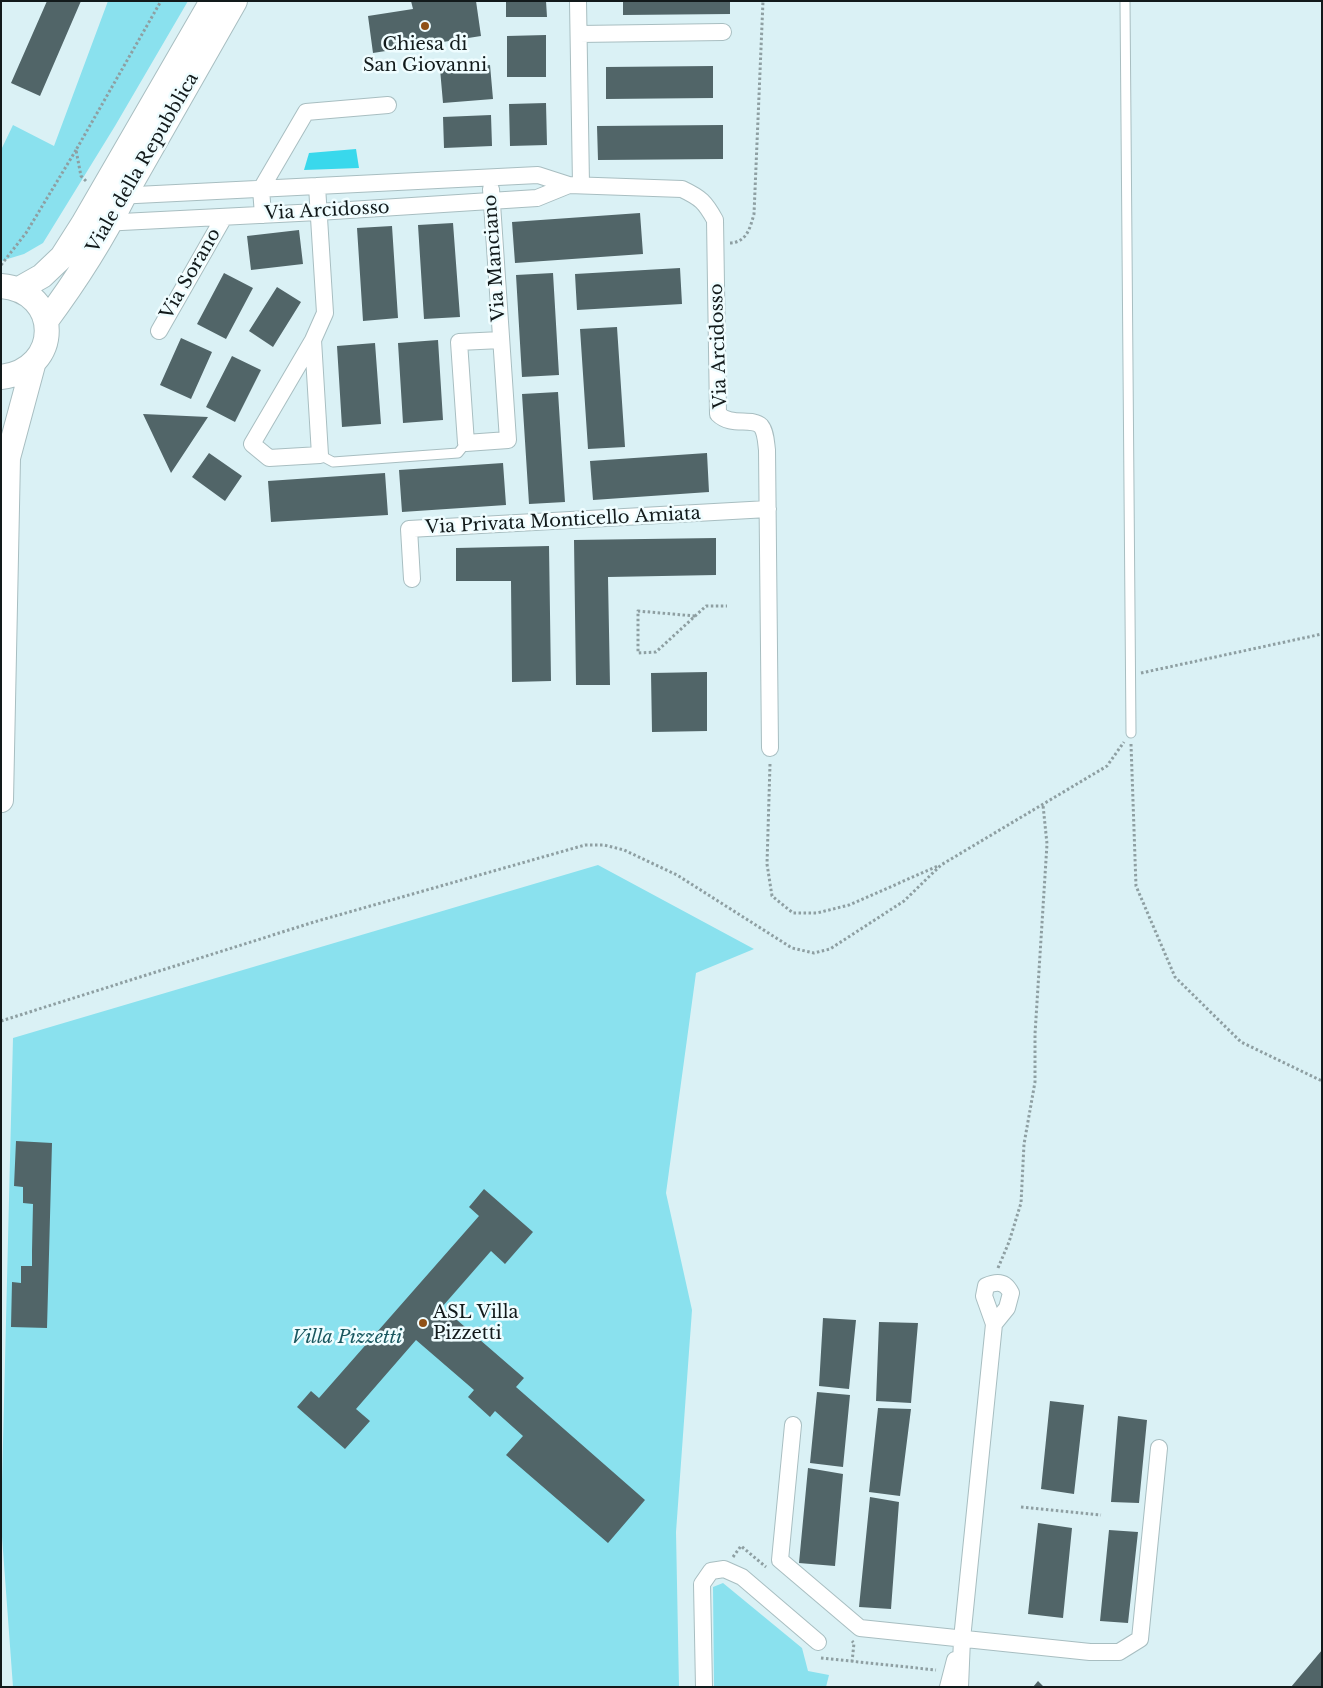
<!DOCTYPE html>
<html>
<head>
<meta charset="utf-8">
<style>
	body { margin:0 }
	#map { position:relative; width:1323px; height:1688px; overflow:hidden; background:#daf1f5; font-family:"Libre Baskerville",serif }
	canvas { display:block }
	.frame { position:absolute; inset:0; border:2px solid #121a1b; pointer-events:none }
</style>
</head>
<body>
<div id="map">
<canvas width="1323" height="1688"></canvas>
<div class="frame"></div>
</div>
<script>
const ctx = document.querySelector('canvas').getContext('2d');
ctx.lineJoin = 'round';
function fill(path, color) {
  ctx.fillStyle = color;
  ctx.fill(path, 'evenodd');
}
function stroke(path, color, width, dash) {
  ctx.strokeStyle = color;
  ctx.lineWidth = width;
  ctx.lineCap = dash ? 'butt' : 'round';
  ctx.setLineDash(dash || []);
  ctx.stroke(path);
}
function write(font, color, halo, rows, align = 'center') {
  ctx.font = font + ' "Libre Baskerville",serif';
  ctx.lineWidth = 5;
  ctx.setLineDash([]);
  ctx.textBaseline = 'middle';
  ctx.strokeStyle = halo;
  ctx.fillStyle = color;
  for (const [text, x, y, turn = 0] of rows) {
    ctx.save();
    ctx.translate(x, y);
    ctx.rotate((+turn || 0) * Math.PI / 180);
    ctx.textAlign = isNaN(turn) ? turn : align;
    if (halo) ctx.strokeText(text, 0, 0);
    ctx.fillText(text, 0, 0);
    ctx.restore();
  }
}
const green = new Path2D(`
	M108,1H188L115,126L43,243L24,254L1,261V150L13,125L54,146Z
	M598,865L754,949L696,973L666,1193L692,1310L676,1532L679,1687H13L1,1523L13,1038Z
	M723,1583L802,1648L808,1671L829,1675L826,1687H714L713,1587Z`);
const water = new Path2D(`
	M356,149L359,168L304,170L309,153Z`);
const building = new Path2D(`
	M47,1H81L40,96L11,83Z
	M411,1H476L481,36L373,53L368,16L413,9Z
	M506,1H546L547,17H506Z
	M623,1H730V14L623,15Z
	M546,35V77H507V36Z
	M490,65L493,99L443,103L440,69Z
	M713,66V98L606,99V67Z
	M546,103L547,145L510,146L509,104Z
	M491,115L492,146L444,148L443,117Z
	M723,125V159L598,160L597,126Z
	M640,213L643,254L515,263L512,222Z
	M453,223L460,317L424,319L418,225Z
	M392,226L398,318L363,321L357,228Z
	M299,230L303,264L251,270L247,236Z
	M680,268L682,304L577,310L575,274Z
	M224,273L253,288L226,339L197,324Z
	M553,273L559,375L522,377L516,275Z
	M277,287L301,302L273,347L249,331Z
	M617,327L625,447L588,449L580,329Z
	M181,338L212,352L191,399L160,385Z
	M438,340L443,420L403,423L398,343Z
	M375,343L381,424L342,427L337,346Z
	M232,356L261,370L235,422L206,407Z
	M558,392L565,502L529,504L522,394Z
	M143,414L208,417L171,473Z
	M209,453L242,476L225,501L192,477Z
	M707,453L709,492L593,500L590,461Z
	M503,463L506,505L402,512L399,470Z
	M385,473L388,515L271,522L268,481Z
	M716,538V575L608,577L610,685H576L574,540Z
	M549,546L551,681L512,682L511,581H456V548Z
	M707,672V731L652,732L651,673Z
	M16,1141L52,1143L47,1328L11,1327L12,1282L21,1283V1266H32V1251L33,1204L23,1203V1187L14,1186Z
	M484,1189L533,1232L505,1264L491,1251L442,1307L524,1378L516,1387L645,1500L608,1543L506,1455L523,1436L495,1411L490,1417L468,1397L474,1390L416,1340L356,1409L370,1421L345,1449L297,1407L311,1391L319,1398L479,1216L469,1207Z
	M823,1318L856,1320L849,1389L819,1386Z
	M879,1322L918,1323L911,1403L876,1401Z
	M817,1392L850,1395L843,1467L810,1463Z
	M1050,1401L1084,1405L1074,1494L1041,1489Z
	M878,1408L911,1409L900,1496L869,1492Z
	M1118,1416L1147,1420L1139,1503L1111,1502Z
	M808,1468L843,1474L835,1566L799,1563Z
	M870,1497L899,1502L891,1609L859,1607Z
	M1038,1523L1072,1528L1063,1618L1028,1614Z
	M1109,1530L1138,1532L1128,1623L1100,1621Z
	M1322,1650V1687H1291Z
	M1038,1681L1044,1687H1033Z`);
const path = new Path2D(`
	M86,181L81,176L76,150L161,1
	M730,243C747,242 750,228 754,214L763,1
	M1,265L26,233L76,150
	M695,616L638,611V653L656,652L706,606H727
	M1141,673L1322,634
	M1131,744L1136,886L1175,977L1241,1042L1322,1081
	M770,764L767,864L772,896L793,913H817L849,905L938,866
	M1,1021L314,922L585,845H604L624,850L677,875L792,948L814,953L830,949L904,901L941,865L1107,766L1124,742
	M998,1268L1009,1242L1021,1203L1024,1144L1035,1082V1034L1047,844L1043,805
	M1021,1507L1101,1515
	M733,1557L741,1546L766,1567
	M821,1658L936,1670
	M852,1662L854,1643L852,1641`);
const service = new Path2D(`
	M1125,1L1131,733
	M320,455L333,462L458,453L466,443`);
const minor = new Path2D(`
	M578,1L581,185
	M579,34L723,32
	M491,189L508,440L466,443L459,342L501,340
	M116,196L538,175L569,185L682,189C701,198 705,202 715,220L718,414C731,427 752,417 761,426C766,432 766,443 767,450L770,748
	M263,215L261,189L306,112L388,105
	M102,223L318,212L537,198L569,185
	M159,331L224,217
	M313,340L320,455L269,458L252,444L313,340L325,313L317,186
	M412,579L409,529L768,509
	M793,1425L780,1560L860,1628L1090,1652H1119L1140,1639L1159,1448
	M704,1687L702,1584L711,1571L724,1569L742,1577L818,1642
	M948,1687L955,1660
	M960,1687L962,1639L994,1324L984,1296L986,1286C997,1281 1005,1281 1011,1293L1007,1308L994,1324`);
const secondary = new Path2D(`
	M1,286C62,291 62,370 1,377
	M19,289L42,276L62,257L83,224L212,1
	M46,321C75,282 102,240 124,196L235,1
	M1,800L8,458L33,365`);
const markers = [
	[425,26,5,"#8f5117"],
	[423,1323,5,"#8f5117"]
];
const poiNames = [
	["Chiesa di",425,45],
	["San Giovanni",425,66],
	["ASL Villa",433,1313,"left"],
	["Pizzetti",433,1334,"left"]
];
const streetNames = [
	["Viale della Repubblica",143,163,-60],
	["Via Arcidosso",327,211,-3],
	["Via Manciano",495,258,-94],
	["Via Sorano",191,274,-60],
	["Via Arcidosso",719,346,-92],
	["Via Privata Monticello Amiata",563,521,-3]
];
const parkNames = [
	["Villa Pizzetti",347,1338]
];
fill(green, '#8ae1ee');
fill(water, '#39d8ec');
fill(building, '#516568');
stroke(service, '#a8bec1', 11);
stroke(minor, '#a8bec1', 18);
stroke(secondary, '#a8bec1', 26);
stroke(path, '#8e9fa2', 3, [2.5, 2.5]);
stroke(service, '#fff', 9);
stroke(minor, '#fff', 16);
stroke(secondary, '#fff', 24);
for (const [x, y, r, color] of markers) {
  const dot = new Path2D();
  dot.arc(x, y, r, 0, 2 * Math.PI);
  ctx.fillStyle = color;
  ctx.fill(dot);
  stroke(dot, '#effdff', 2);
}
write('18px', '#121a1b', '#effdff', poiNames);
write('18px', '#121a1b', '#effdff', streetNames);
write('italic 18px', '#18575f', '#effdff', parkNames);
</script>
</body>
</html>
